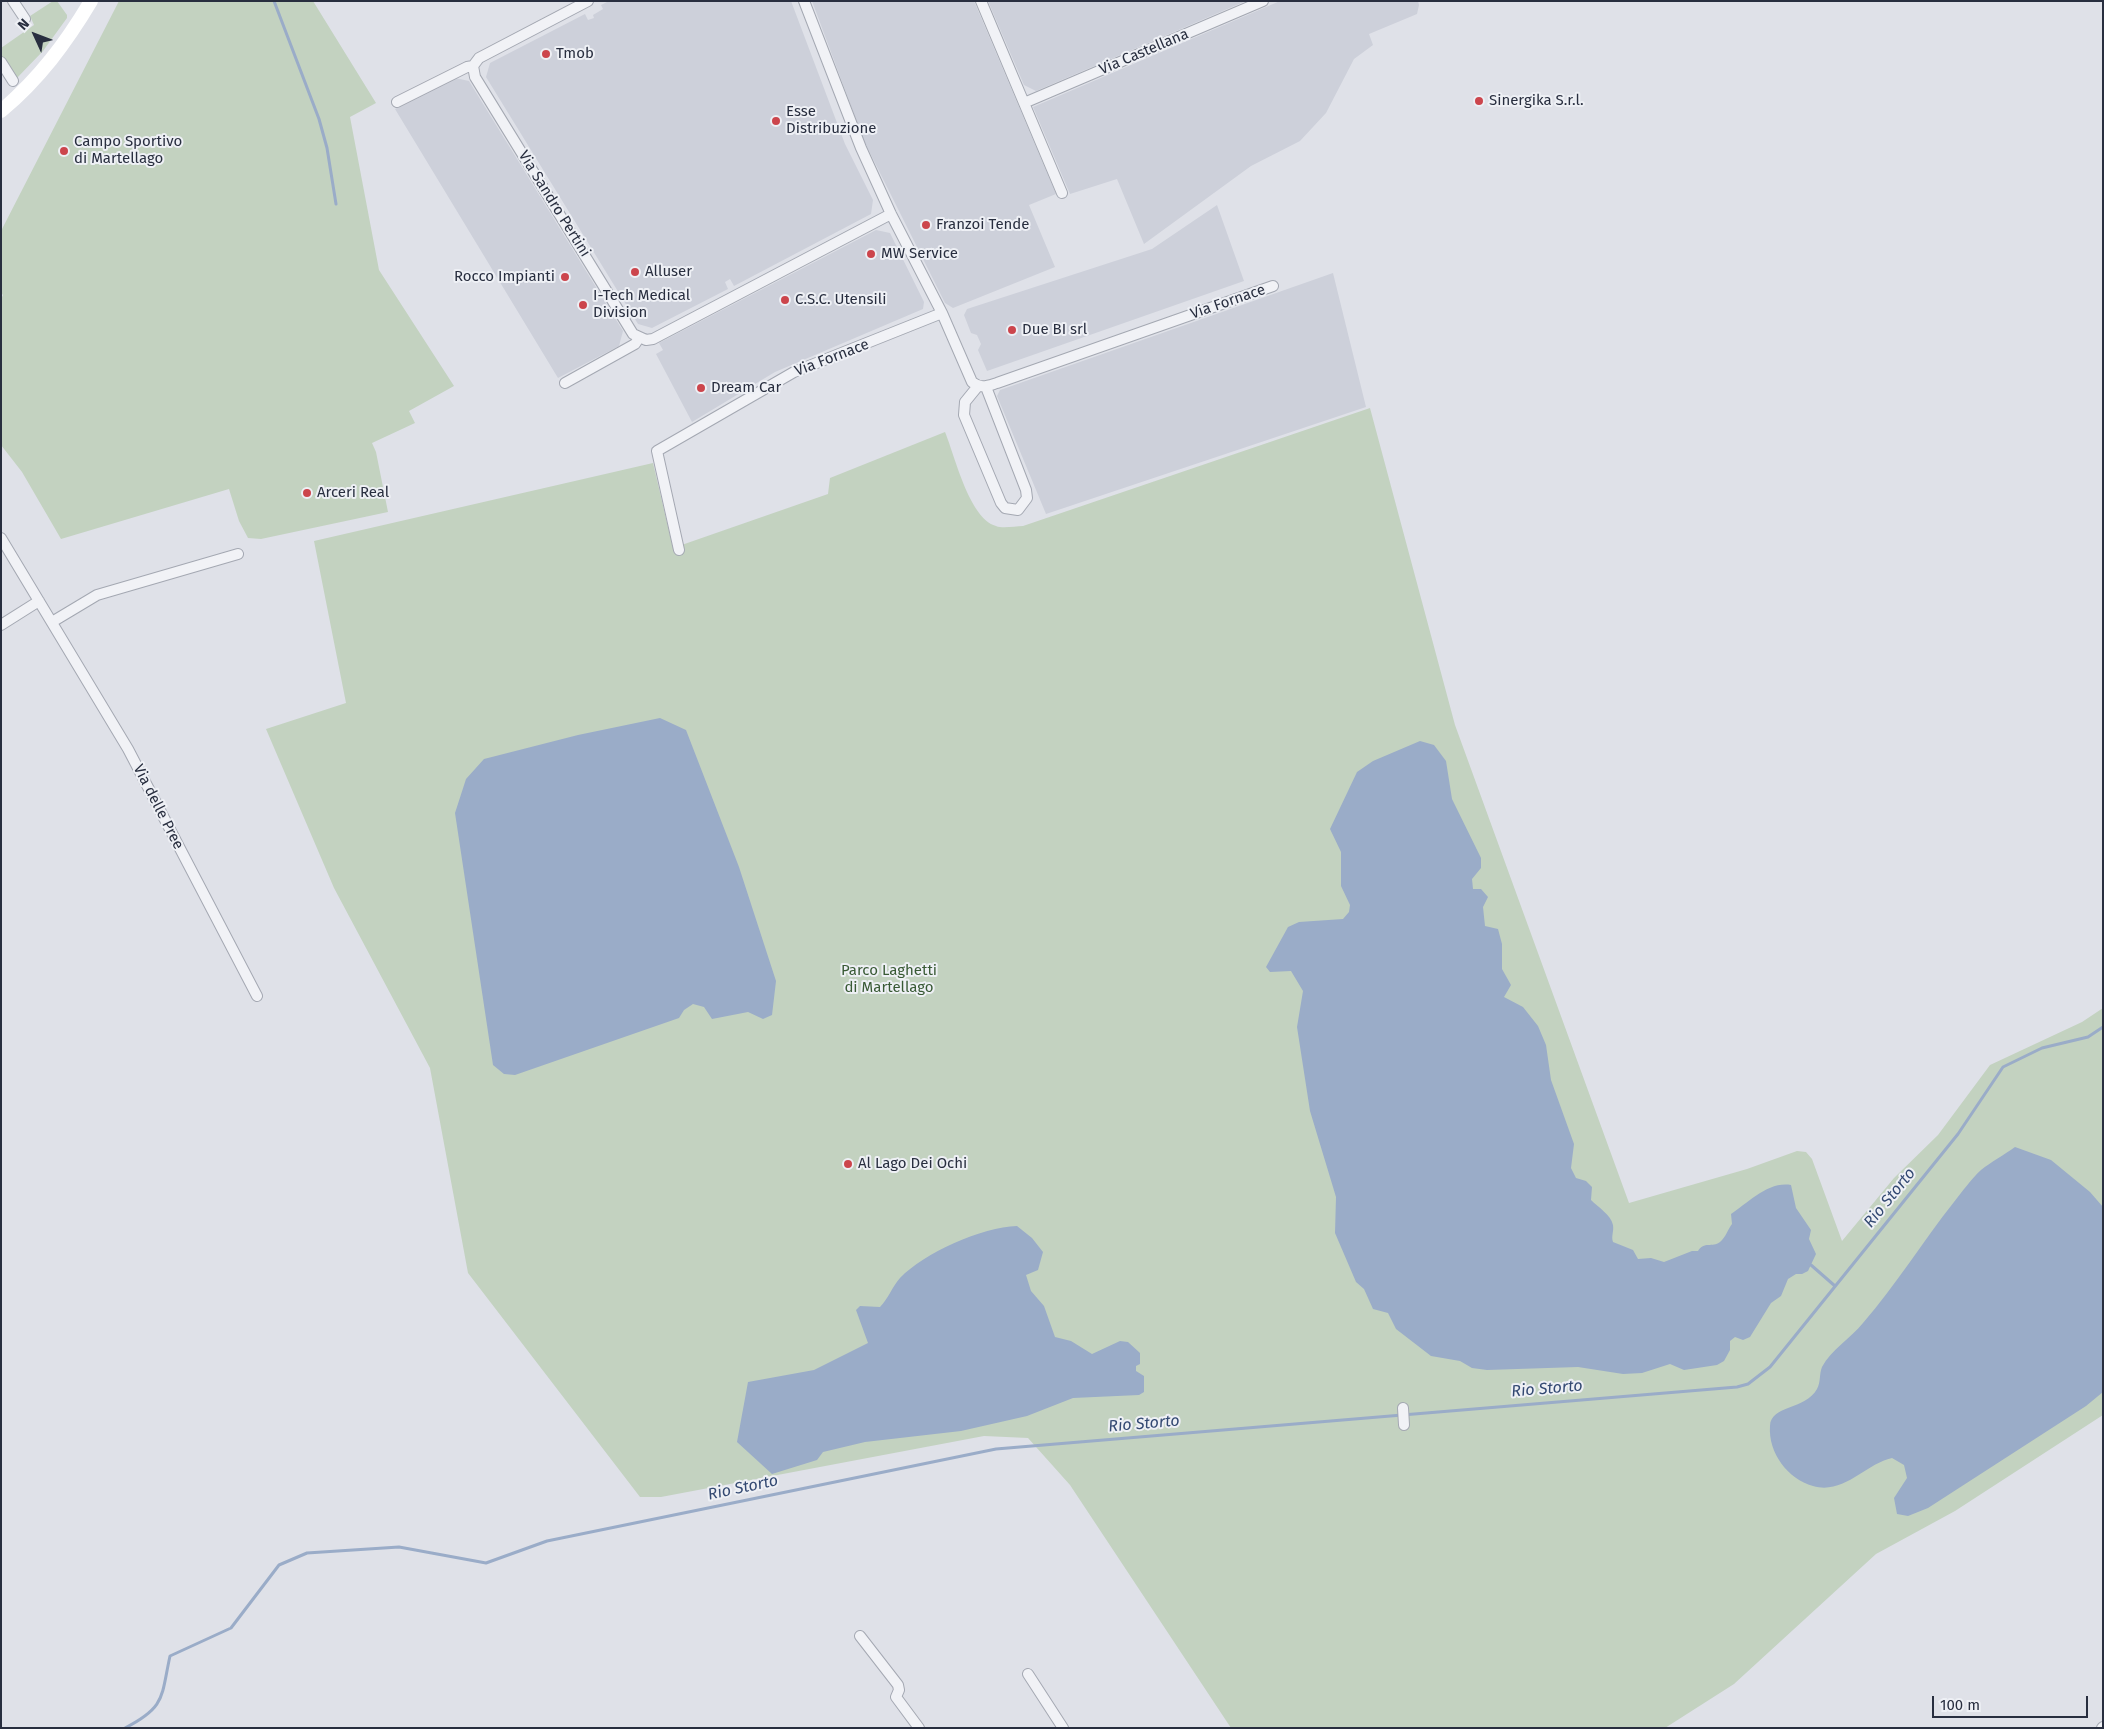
<!DOCTYPE html>
<html>
<head>
<meta charset="utf-8">
<style>
	body { margin:0 }
	#map { position:relative; width:2104px; height:1729px; overflow:hidden; background:#dfe1e8; font-family:"Fira Sans",sans-serif }
	canvas { display:block }
	.frame { position:absolute; inset:0; border:2px solid #282e3f; pointer-events:none }
	.north { position:absolute; left:10px; top:10px; width:50px; height:50px; -webkit-text-stroke:4px #eef0f5; paint-order:stroke; rotate:313deg; font-size:14px; font-weight:700; line-height:20px; text-align:center; color:#282e3f }
	.north::after { content:''; display:block; margin:auto; width:18px; height:22px; background:#282e3f; clip-path:polygon(50% 0,100% 100%,50% 72%,0 100%) }
	.scale { position:absolute; left:1932px; top:1696px; width:156px; height:22px; box-sizing:border-box; border:2px solid #282e3f; border-top:0; padding-left:6px; font-size:15px; line-height:18px; white-space:nowrap; color:#282e3f; -webkit-text-stroke:4px #eef0f5; paint-order:stroke }
</style>
</head>
<body>
<div id="map">
<canvas width="2104" height="1729"></canvas>
<div class="frame"></div>
<div class="north">N</div>
<div class="scale">100 m</div>
</div>
<script>
const ctx = document.querySelector('canvas').getContext('2d');
ctx.lineJoin = 'round';
function fill(path, color) {
  ctx.fillStyle = color;
  ctx.fill(path, 'evenodd');
}
function stroke(path, color, width, dash) {
  ctx.strokeStyle = color;
  ctx.lineWidth = width;
  ctx.lineCap = dash ? 'butt' : 'round';
  ctx.setLineDash(dash || []);
  ctx.stroke(path);
}
function write(font, color, halo, rows, align = 'center') {
  ctx.font = font + ' "Fira Sans",sans-serif';
  ctx.lineWidth = 4;
  ctx.setLineDash([]);
  ctx.textBaseline = 'middle';
  ctx.strokeStyle = halo;
  ctx.fillStyle = color;
  for (const [text, x, y, turn = 0] of rows) {
    ctx.save();
    ctx.translate(x, y);
    ctx.rotate((+turn || 0) * Math.PI / 180);
    ctx.textAlign = isNaN(turn) ? turn : align;
    if (halo) ctx.strokeText(text, 0, 0);
    ctx.fillText(text, 0, 0);
    ctx.restore();
  }
}
const built = new Path2D(`
	M609,1H791L845,144L873,200L871,214L734,286L730,279L725,282L728,289L652,328L638,324L486,77L490,63L585,14L588,20L594,18L593,15L603,9L601,5Z
	M812,1H974L1056,194L1029,205L1055,267L953,308L945,303L864,141Z
	M988,1H1246L1036,91L1024,85Z
	M1280,1H1418L1419,5L1417,14L1369,34L1373,45L1354,59L1326,113L1300,141L1251,166L1144,244L1117,179L1070,194L1033,107Z
	M455,78L469,81L623,331L619,346L558,378L395,109Z
	M1217,205L1244,281L987,371L978,350L981,344L977,335L971,333L964,315L967,309L1152,249Z
	M876,230L890,233L924,302L923,309L775,372L692,422L656,354L663,350L659,343Z
	M1333,273L1366,407L1046,514L997,396L1000,390Z`);
const green = new Path2D(`
	M53,1H57L67,15V18L43,51L16,79L1,55V48L34,25L30,16Z
	M119,1H313L376,103L350,117L379,270L454,386L409,411L415,423L372,443L376,452L388,512L261,539L248,538L239,521L229,489L61,539L22,472L1,445V299L3,295L1,293V231Z
	M1370,408L1455,725L1629,1203L1747,1169L1797,1151L1806,1152L1812,1159L1842,1241L1894,1178L1938,1135L1990,1065L2082,1022L2103,1008V1415L1955,1511L1876,1554L1734,1684L1665,1728H1231L1070,1485L1028,1438L984,1436L661,1497H640L468,1273L430,1068L334,888L266,729L346,703L314,541L653,463L673,548L828,494L830,478L945,432C955,456 969,518 996,526C1003,529 1015,526 1023,526Z`);
const water = new Path2D(`
	M660,718L686,730L739,867L776,981L772,1015L763,1019L748,1012L712,1019L704,1007L693,1004L684,1010L679,1018L515,1075L504,1074L493,1065L455,813L466,779L484,759L578,735Z
	M1420,741L1434,745L1446,761L1452,799L1481,858V868L1472,879L1473,889H1481L1488,897L1483,907L1485,926L1498,929L1502,944V969L1511,985L1504,997L1523,1007L1538,1026L1546,1045L1551,1080L1574,1144L1571,1168L1576,1178L1586,1181L1592,1187L1591,1200C1598,1207 1611,1215 1613,1225C1614,1232 1611,1236 1613,1242L1633,1250L1638,1259L1651,1258L1664,1262L1692,1251H1698C1704,1241 1712,1248 1720,1242C1726,1237 1728,1229 1732,1224L1731,1214C1748,1203 1768,1181 1791,1185L1796,1208L1811,1230L1809,1239L1816,1254L1808,1271L1802,1274H1796L1788,1279L1781,1296L1771,1303L1750,1337L1743,1340L1735,1337L1730,1341V1350L1724,1361L1717,1365L1684,1370L1670,1364L1642,1373L1623,1374L1578,1367L1487,1370L1472,1368L1460,1361L1431,1356L1396,1329L1388,1313L1373,1309L1364,1289L1356,1282L1335,1233L1336,1197L1310,1111L1297,1027L1303,991L1291,971L1270,972L1266,967L1288,927L1299,922L1343,919L1349,912L1350,905L1341,886V852L1330,829L1357,772L1373,761Z
	M2015,1147L2051,1160L2090,1192L2103,1207V1392L2086,1406L1928,1508L1908,1516L1897,1514L1894,1498L1907,1478L1904,1465L1892,1458C1865,1464 1844,1495 1813,1486C1788,1479 1768,1453 1770,1426C1771,1405 1805,1410 1817,1389C1821,1382 1819,1374 1822,1367C1831,1350 1851,1338 1863,1323C1896,1285 1923,1241 1954,1202C1962,1192 1971,1179 1981,1170C1991,1162 2004,1155 2015,1147Z
	M1017,1226L1032,1238L1043,1252L1038,1270L1026,1275L1031,1291L1044,1306L1055,1337L1071,1341L1092,1354L1120,1341L1128,1342L1140,1353V1364L1136,1366V1371L1144,1376V1392L1139,1395L1073,1398L1027,1416L961,1431L865,1442L823,1452L817,1460L772,1474L737,1442L748,1382L814,1370L868,1343L856,1310L860,1306L880,1307C888,1299 892,1287 900,1278C924,1253 982,1227 1017,1226Z`);
const stream = new Path2D(`
	M274,1L319,119L327,148L336,204
	M1811,1265L1835,1286
	M125,1728C166,1707 161,1697 170,1656L231,1628L279,1565L307,1553L399,1547L486,1563L547,1541L996,1449L1737,1387L1748,1384L1770,1367L1958,1134L2003,1067L2042,1048L2088,1037L2103,1027`);
const street = new Path2D(`
	M13,1L25,19
	M588,1L479,58L473,66L475,77L633,334L646,340L653,339L891,214
	M804,1L861,148L891,214L942,313L972,382C981,389 987,386 997,383L1273,286
	M981,1L1024,103L1263,1
	M1,62L13,81
	M397,102L467,67L473,66
	M1024,103L1062,193
	M565,383L635,344L639,338
	M978,386L965,402L964,415L1001,503L1005,508L1018,510L1027,498L1026,490L986,387
	M1,538L128,749L257,996
	M679,550L657,451L794,372L942,313
	M52,622L97,595L238,554
	M1,625L39,601
	M1403,1408L1404,1425
	M860,1636L898,1685L899,1690L896,1697L919,1728
	M1028,1674L1063,1728
	M2102,1728L2103,1727`);
const secondary = new Path2D(`
	M1,111C39,79 66,43 91,1`);
const markers = [
	[546,54,5,"#cc454c"],
	[1479,101,5,"#cc454c"],
	[776,121,5,"#cc454c"],
	[64,151,5,"#cc454c"],
	[926,225,5,"#cc454c"],
	[871,254,5,"#cc454c"],
	[635,272,5,"#cc454c"],
	[565,277,5,"#cc454c"],
	[785,300,5,"#cc454c"],
	[583,305,5,"#cc454c"],
	[1012,330,5,"#cc454c"],
	[701,388,5,"#cc454c"],
	[307,493,5,"#cc454c"],
	[848,1164,5,"#cc454c"]
];
const streetNames = [
	["Via Castellana",1144,52,-23],
	["Via Sandro Pertini",554,204,58],
	["Via Fornace",1228,302,-19],
	["Via Fornace",832,358,-21],
	["Via delle Pree",158,807,63]
];
const poiNames = [
	["Tmob",556,54],
	["Sinergika S.r.l.",1489,101],
	["Esse",786,112],
	["Distribuzione",786,129],
	["Campo Sportivo",74,142],
	["di Martellago",74,159],
	["Franzoi Tende",936,225],
	["MW Service",881,254],
	["Alluser",645,272],
	["Rocco Impianti",555,277,"right"],
	["I-Tech Medical",593,296],
	["Division",593,313],
	["C.S.C. Utensili",795,300],
	["Due BI srl",1022,330],
	["Dream Car",711,388],
	["Arceri Real",317,493],
	["Al Lago Dei Ochi",858,1164]
];
const parkNames = [
	["Parco Laghetti",889,971],
	["di Martellago",889,988]
];
const waterNames = [
	["Rio Storto",1890,1198,-51],
	["Rio Storto",1547,1389,-5],
	["Rio Storto",1144,1424,-5],
	["Rio Storto",743,1488,-12]
];
fill(built, '#cdd0da');
fill(green, '#c3d2c0');
fill(water, '#9aacc8');
stroke(stream, '#9aacc8', 3);
stroke(street, '#a4a8b2', 12);
stroke(street, '#f1f2f6', 10);
stroke(secondary, '#fff', 14);
for (const [x, y, r, color] of markers) {
  const dot = new Path2D();
  dot.arc(x, y, r, 0, 2 * Math.PI);
  ctx.fillStyle = color;
  ctx.fill(dot);
  stroke(dot, '#eef0f5', 2);
}
write('15px', '#282e3f', '#eef0f5', streetNames);
write('15px', '#282e3f', '#eef0f5', poiNames, 'left');
write('15px', '#395a35', '#eef0f5', parkNames);
write('italic 16px', '#334972', '#eef0f5', waterNames);
</script>
</body>
</html>
